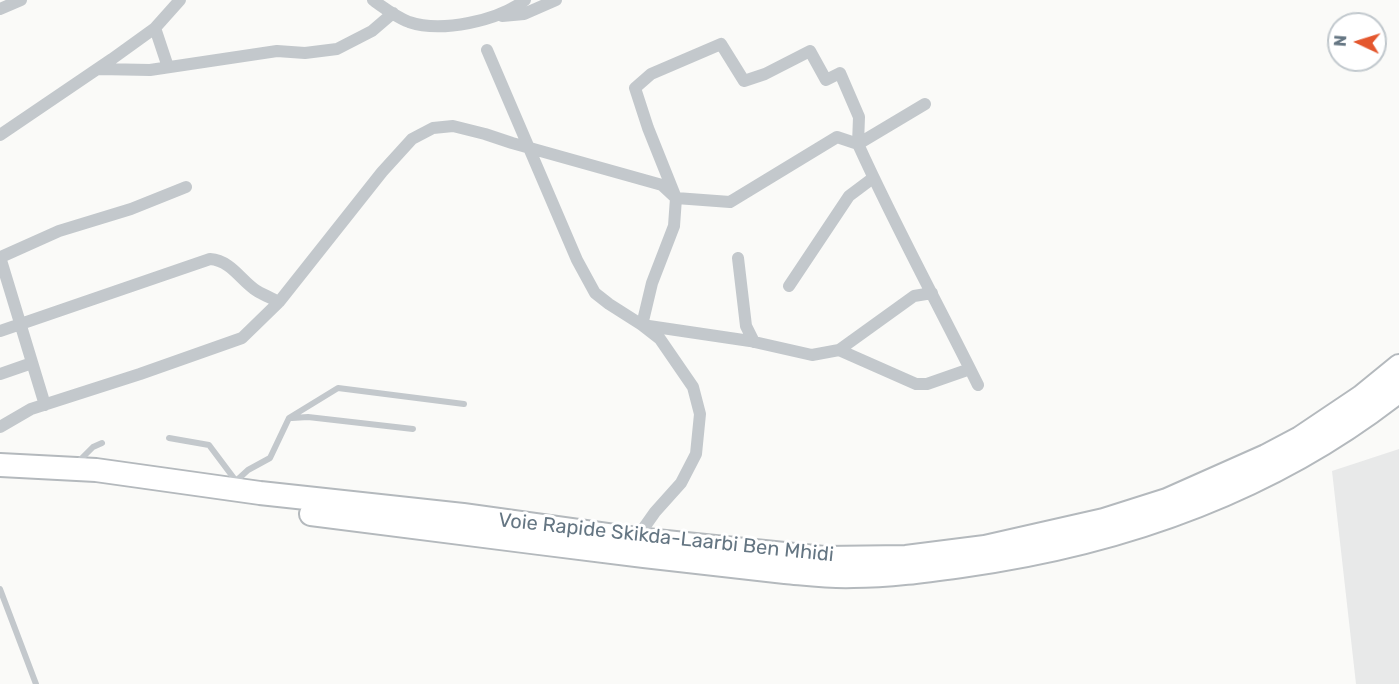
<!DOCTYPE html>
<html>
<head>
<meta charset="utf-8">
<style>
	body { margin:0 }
	#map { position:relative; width:1399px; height:684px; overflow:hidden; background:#fafaf8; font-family:Rubik,sans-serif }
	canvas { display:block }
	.north { position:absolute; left:1327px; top:12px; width:60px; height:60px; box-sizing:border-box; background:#fff; border:2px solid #c1c8cd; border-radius:50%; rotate:274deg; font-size:16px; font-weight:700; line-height:24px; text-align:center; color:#657683 }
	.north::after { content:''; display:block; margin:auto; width:21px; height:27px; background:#e4572e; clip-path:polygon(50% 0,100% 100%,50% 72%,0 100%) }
</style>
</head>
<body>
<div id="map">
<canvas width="1399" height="684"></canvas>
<div class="north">N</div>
</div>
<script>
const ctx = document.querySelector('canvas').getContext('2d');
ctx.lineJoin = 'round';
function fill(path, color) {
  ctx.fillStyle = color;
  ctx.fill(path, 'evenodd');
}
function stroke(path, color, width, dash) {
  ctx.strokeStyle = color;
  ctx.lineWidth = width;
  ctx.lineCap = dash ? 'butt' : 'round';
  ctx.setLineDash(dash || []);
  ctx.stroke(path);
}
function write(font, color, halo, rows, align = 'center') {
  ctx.font = font + ' Rubik,sans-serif';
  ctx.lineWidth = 6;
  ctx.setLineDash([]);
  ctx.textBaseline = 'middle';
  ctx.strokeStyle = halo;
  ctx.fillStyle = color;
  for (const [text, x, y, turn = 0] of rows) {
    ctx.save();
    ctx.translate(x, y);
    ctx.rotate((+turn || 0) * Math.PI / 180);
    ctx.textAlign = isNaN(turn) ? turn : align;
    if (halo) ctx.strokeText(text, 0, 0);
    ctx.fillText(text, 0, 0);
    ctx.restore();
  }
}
const built = new Path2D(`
	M1399,449V684H1356L1332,471Z`);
const lane = new Path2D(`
	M292,418L308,417L413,429
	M169,438L209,445L236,481
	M76,464L93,447L102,443
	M237,484L236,481L248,470L270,458L289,418L338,388L464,404
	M0,589L36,684`);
const street = new Path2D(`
	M373,0C384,8 396,17 409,22C441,33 498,21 525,0
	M0,9L21,0
	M502,16L524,14L556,0
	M155,28L168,67
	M487,50L577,260L595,293L609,304L642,325L660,339L693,387L700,414L696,454L681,483L655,512L636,539
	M99,69L150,70L277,51L305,53L337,49L372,31L393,13
	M0,135L112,59L155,28L180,0
	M858,144L859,117L840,73L826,80L810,51L765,74L744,81L721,44L651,74L635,88L648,128L676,198L730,202L837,137L858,144C895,226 938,304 978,385
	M858,144L925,104
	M0,257L45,405
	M1,257L59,231L131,209L186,187
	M738,258L746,326L754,342
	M789,286L849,196L873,178
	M0,331L210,259C232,261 240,280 257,291C264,295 271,298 279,302
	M839,350L914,296L932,293
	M0,374L32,363
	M0,427L31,409L140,374L242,338L279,302L382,172L412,139L433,128L453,126L485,134L512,143L662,185L676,198L674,226L652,283L642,325L750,341L812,355L839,350L916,384H927L970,369`);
const highway = new Path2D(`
	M0,465L96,470L260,493L463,515L636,539L824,558L906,557L985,547L1104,520L1167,500L1266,456L1300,438L1361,397L1399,366
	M311,514C422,529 533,542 644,556C691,561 738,567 785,572C808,574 831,577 853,576C889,576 925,571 961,566C1121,544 1271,492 1399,391`);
const streetNames = [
	["Voie Rapide Skikda-Laarbi Ben Mhidi",666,538,6]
];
fill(built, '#e8e9e9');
stroke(highway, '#b4b9bd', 26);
stroke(lane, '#c3c8cc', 6);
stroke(street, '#c3c8cc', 12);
stroke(highway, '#fff', 22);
write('20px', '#657683', '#fff', streetNames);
</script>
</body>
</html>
